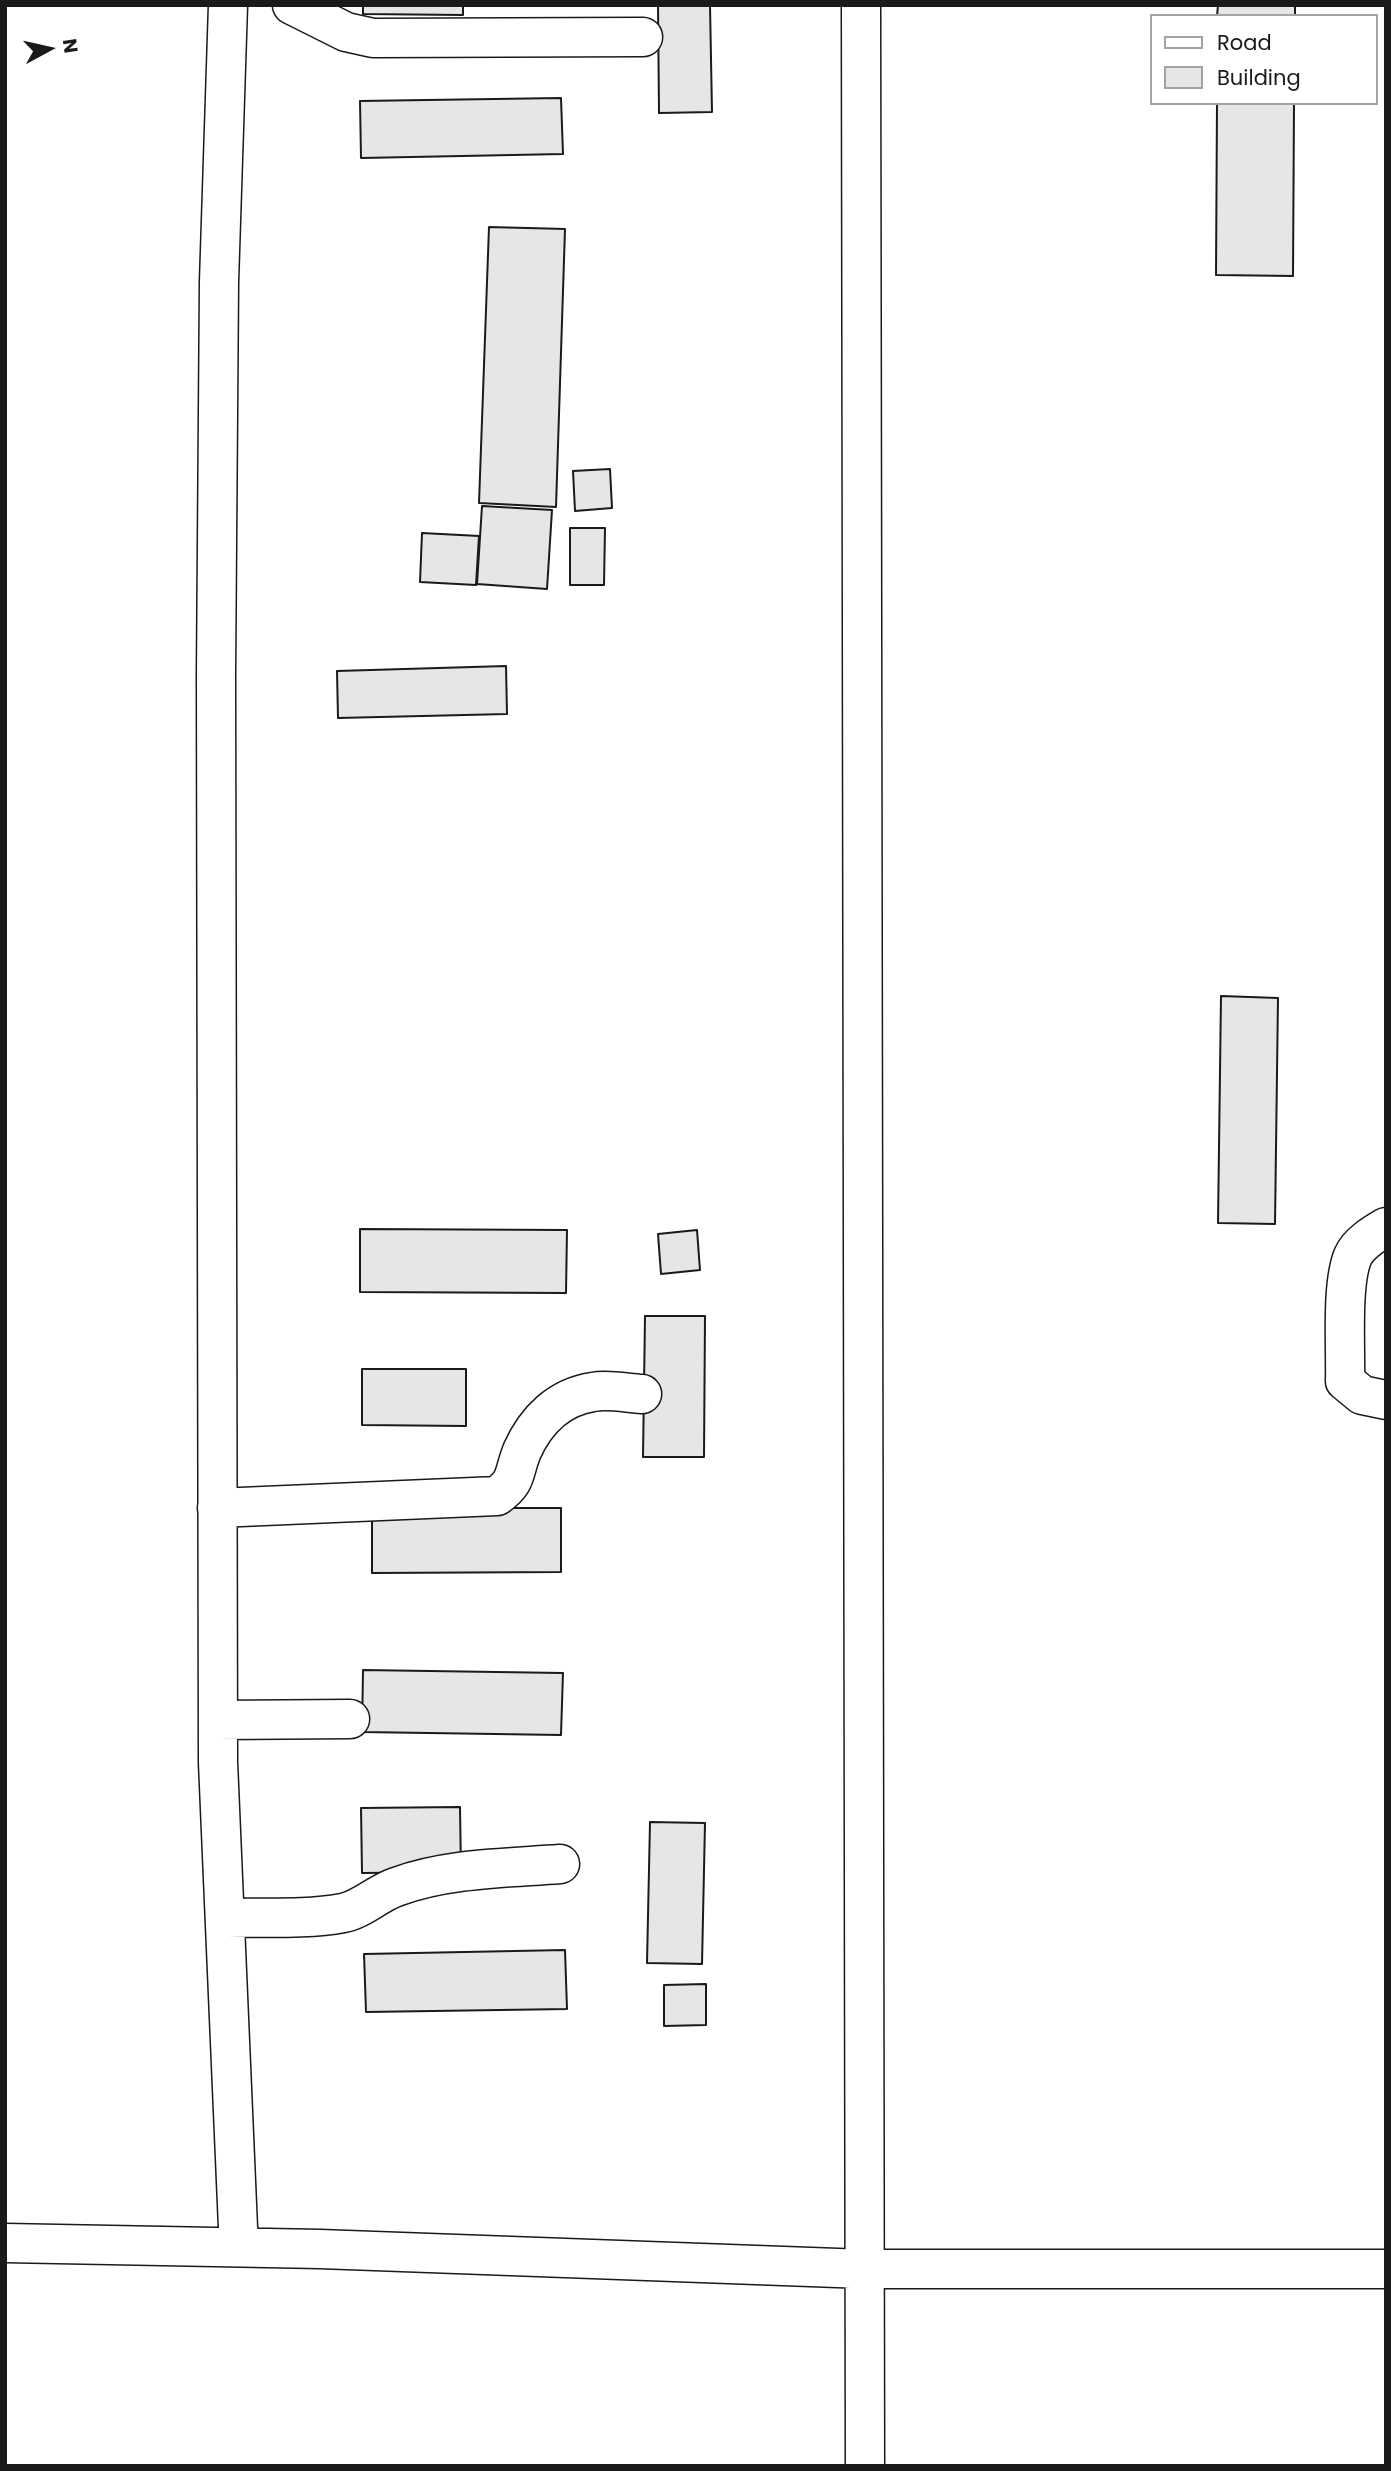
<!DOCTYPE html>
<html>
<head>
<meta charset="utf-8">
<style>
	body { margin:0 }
	#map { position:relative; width:1391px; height:2471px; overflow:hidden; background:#fff; font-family:Poppins,sans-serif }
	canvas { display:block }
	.frame { position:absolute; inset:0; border:7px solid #1a1a1a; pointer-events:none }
	.legend { position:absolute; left:1150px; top:14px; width:228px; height:91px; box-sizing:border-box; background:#fff; border:2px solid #a3a3a3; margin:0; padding:9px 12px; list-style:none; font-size:21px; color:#1a1a1a }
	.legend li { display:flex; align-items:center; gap:14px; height:35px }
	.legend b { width:35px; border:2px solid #a3a3a3 }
	.north { position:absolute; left:14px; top:14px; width:70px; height:70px; -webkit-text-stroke:5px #fff; paint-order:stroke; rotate:82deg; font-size:19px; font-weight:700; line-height:28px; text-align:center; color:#1a1a1a }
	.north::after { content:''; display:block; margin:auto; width:24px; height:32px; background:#1a1a1a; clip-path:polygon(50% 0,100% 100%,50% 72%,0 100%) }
</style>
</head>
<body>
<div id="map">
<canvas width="1391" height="2471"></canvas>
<div class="frame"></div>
<ul class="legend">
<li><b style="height:9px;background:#fff"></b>Road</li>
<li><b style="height:19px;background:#e6e6e6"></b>Building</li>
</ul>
<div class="north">N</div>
</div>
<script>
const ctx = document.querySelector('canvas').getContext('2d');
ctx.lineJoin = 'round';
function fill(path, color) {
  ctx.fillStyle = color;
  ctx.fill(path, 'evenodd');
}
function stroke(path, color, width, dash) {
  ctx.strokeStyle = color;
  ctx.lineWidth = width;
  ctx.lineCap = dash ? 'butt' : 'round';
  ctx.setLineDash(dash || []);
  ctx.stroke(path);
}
const building = new Path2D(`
	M363,5H463V15L363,14Z
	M658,5H710L712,112L659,113Z
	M1218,5H1295V16H1217Z
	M561,98L563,154L361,158L360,101Z
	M1217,103H1294L1293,276L1216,275Z
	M489,227L565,229L556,507L479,503Z
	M610,469L612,508L575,511L573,471Z
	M482,506L552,510L547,589L477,584Z
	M570,528H605L604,585H570Z
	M422,533L479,536L476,585L420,582Z
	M506,666L507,714L338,718L337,671Z
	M1221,996L1278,998L1275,1224L1218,1223Z
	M360,1229L567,1230L566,1293L360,1292Z
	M697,1230L700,1270L661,1274L658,1234Z
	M645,1316H705L704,1457H643Z
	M362,1369H466V1426L362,1425Z
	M372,1508H561V1572L372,1573Z
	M363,1670L563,1673L561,1735L362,1732Z
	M460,1807L461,1872L362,1873L361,1808Z
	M650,1822L705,1823L702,1964L647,1963Z
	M565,1950L567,2009L366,2012L364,1954Z
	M706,1984V2025L664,2026V1985Z`);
const minor = new Path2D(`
	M228,5L219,282L216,674L218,1762L238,2228L241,2247
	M292,5L346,32L373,38L643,37
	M861,5L865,2466
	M1386,1227C1374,1234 1359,1243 1353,1256C1341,1284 1346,1348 1345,1381L1362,1395L1386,1400
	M217,1508L497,1496C518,1481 513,1473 522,1451C536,1420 559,1397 593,1392C608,1389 626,1393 642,1394
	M218,1720L350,1719
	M225,1918C264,1917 305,1920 343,1913C361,1910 378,1893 396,1887C447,1868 507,1868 560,1864
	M5,2243L320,2249L865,2269H1386`);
fill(building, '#e6e6e6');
stroke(building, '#1a1a1a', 2);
stroke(minor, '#1a1a1a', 41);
stroke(minor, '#fff', 38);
</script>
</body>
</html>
